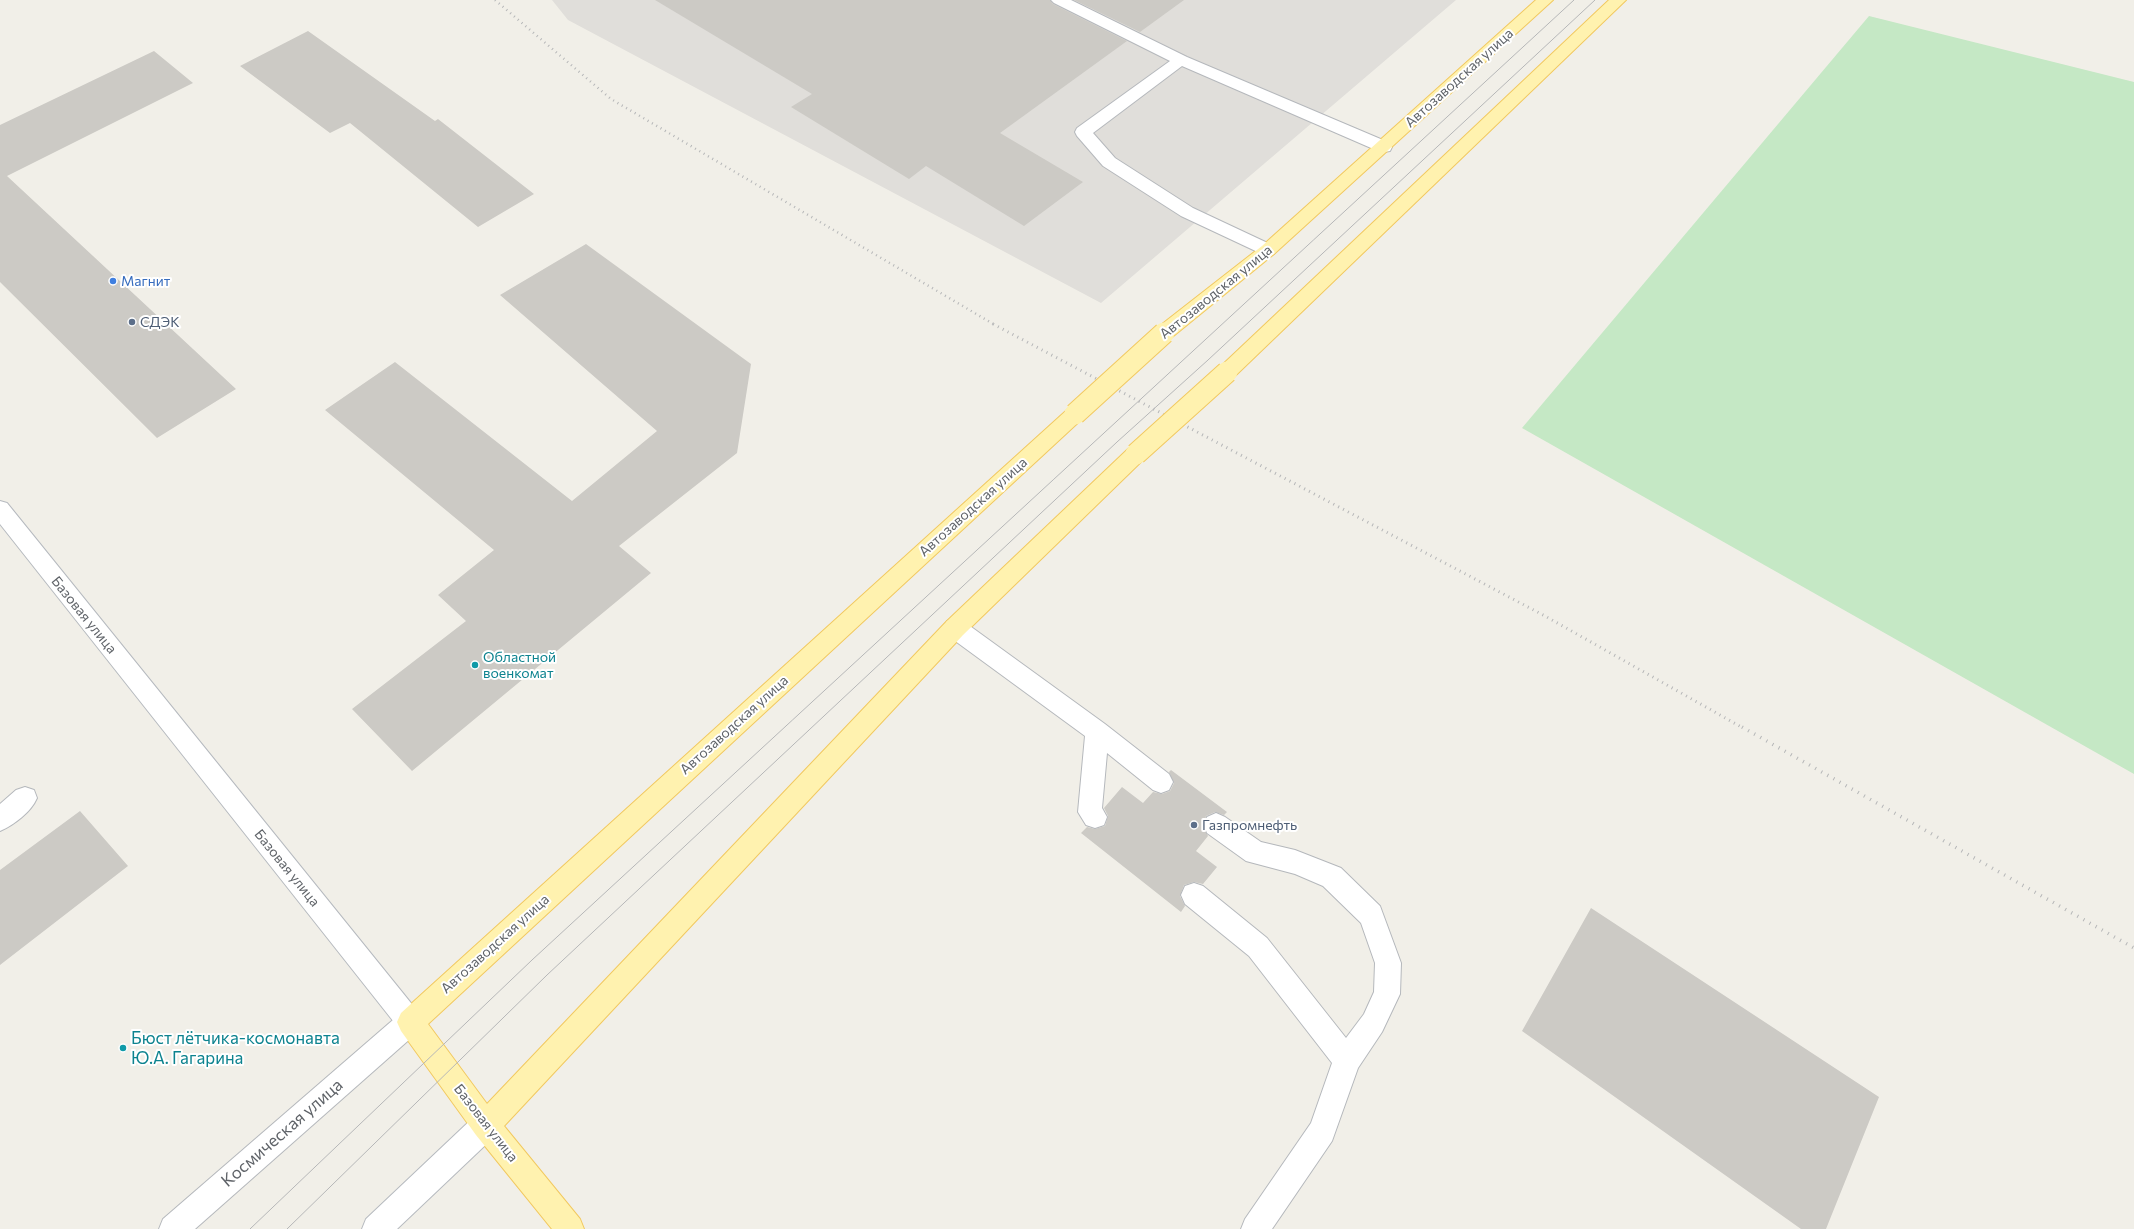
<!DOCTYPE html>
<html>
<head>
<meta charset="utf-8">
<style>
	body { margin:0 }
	canvas { display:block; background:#f1efe8 }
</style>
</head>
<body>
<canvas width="2134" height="1229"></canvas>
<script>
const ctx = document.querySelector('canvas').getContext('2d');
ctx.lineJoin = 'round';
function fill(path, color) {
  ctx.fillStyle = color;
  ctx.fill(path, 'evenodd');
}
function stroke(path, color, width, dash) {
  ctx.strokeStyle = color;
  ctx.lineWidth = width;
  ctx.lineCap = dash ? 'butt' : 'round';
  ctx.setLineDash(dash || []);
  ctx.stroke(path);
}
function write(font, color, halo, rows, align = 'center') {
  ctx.font = font + ' Commissioner,sans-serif';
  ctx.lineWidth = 4;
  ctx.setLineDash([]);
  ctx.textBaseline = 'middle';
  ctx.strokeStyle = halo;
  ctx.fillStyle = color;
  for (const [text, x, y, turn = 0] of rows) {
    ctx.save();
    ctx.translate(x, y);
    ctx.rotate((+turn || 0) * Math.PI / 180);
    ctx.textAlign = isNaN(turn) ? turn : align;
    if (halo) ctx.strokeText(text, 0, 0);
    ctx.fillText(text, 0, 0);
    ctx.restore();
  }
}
const industrial = new Path2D(`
	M552,0H1456L1101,303L568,20Z`);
const green = new Path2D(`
	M1869,16L2134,82V774L1522,428Z`);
const building = new Path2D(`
	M655,0H1050L1053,4L1127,41L1000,133L1083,182L1024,226L926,166L909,179L791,107L812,94Z
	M1074,0H1184L1140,32Z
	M308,31L435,121L438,119L534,194L478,227L350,123L330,133L240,66Z
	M154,51L193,83L7,176L236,389L157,438L0,282V125Z
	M586,244L751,364L737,453L619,546L651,573L412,771L352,709L466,621L438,595L494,550L325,410L395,362L572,501L657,431L500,295Z
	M1171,770L1227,812L1224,815L1215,812L1206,816L1203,826L1208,836L1196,851L1217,867L1203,884L1194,882L1184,885L1180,896L1185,906L1181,912L1081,833L1087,827L1095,829L1105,826L1108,816L1104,808L1122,787L1143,803L1153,792L1162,794L1170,791L1174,783L1169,772Z
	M80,811L128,866L0,965V870Z
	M1591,908L1879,1097L1826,1229H1801L1522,1031Z`);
const lane = new Path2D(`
	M1051,0H1071L1187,57L1390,143L1392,147L1390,151L1384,152L1378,151L1182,66L1093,133L1115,158L1193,208L1274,246L1277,250L1274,254L1268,256L1262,254L1181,216L1103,166L1077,136L1075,132L1077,128L1170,61L1054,3Z
	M955,618L963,621L1105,724L1169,774L1173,782L1169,790L1161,793L1153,790L1107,753L1102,808L1107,817L1104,825L1095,828L1086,825L1078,812L1085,736L947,635L944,628L947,621Z
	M25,787L34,790L37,798C31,812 14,825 0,831V804L16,790Z
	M1216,813L1225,817L1261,842L1295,850L1341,868L1380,906L1401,963L1400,994L1382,1032L1358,1068L1332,1141L1272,1229H1241L1245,1219L1311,1123L1332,1063L1249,956L1185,904L1181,895L1185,886L1194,883L1203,886L1267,938L1346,1038L1364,1014L1374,992L1375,963L1361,923L1323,886L1295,874L1246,861L1207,833L1204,825L1207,817Z`);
const street = new Path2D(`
	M410,1009L419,1013L423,1022L419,1031L195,1229H159L163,1219L401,1013Z`);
const secondary = new Path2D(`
	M0,501L7,503L419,1013L423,1022L419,1031L410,1035L401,1031L0,524Z
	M486,1111L496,1115L500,1125L496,1135L397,1229H362L366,1219L476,1115Z`);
const primary = new Path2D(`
	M1536,0H1553L1274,254L1171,338L1164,340L1157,338L1155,333L1157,328L1262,246Z
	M1609,0H1626L1234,377L1227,379L1220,377L1217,372L1220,367Z
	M1075,406L1082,409L1085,414L1082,419L428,1024L487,1104L947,621L1129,448L1136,446L1143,448L1146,454L1143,460L963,635L504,1126L580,1219L584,1229H552L476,1135L401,1031L397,1022L401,1013L1068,409Z`);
const tram = new Path2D(`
	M250,1229L532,960L1574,0
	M287,1229L547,975L1117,442L1208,360L1595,0`);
const railFar2 = new Path2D(`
	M495,0L611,99L995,325`);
const railFar1 = new Path2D(`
	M993,324L1545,616L1743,728`);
const rail = new Path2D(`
	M1742,727L2134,948`);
const primaryBridge = new Path2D(`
	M1075,414L1164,333
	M1136,454L1227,372`);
const markers = [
	[113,281,4,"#3f7fe0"],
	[132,322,4,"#5c6f8a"],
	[475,665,4,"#0f9aa8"],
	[1194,825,4,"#5c6f8a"],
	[123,1048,4,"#0f9aa8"]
];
const streetNames = [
	["Автозаводская улица",1459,78,-42],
	["Автозаводская улица",1216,292,-39],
	["Автозаводская улица",973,507,-42],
	["Базовая улица",84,615,51],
	["Автозаводская улица",734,725,-42],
	["Базовая улица",287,868,51],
	["Автозаводская улица",495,944,-42],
	["Базовая улица",486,1123,52]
];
const shopNames = [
	["Магнит",121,281]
];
const serviceNames = [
	["СДЭК",140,322],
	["Газпромнефть",1202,825]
];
const cultureNames = [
	["Областной",483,657],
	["военкомат",483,673]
];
const nearCulturenames = [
	["Бюст лётчика-космонавта",131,1038],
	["Ю.А. Гагарина",131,1058]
];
const nearStreetnames = [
	["Космическая улица",282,1133,-41]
];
fill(industrial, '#e0deda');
fill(green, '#c5e8c5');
fill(building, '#cccac5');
stroke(lane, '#b5b8bc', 2);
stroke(street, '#b5b8bc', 2);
stroke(secondary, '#b6babf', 2);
stroke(primary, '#f2c960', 2);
fill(lane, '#fff');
fill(street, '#fff');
fill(secondary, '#fff');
fill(primary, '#fff2af');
stroke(tram, '#b6b7b8', 1);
stroke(railFar2, '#b6b7b8', 2.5, [1, 4]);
stroke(railFar1, '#b6b7b8', 3, [1, 4.5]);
stroke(rail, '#b6b7b8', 3.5, [1, 6]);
stroke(primaryBridge, '#f2c960', 23, []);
stroke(primaryBridge, '#fff2af', 21);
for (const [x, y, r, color] of markers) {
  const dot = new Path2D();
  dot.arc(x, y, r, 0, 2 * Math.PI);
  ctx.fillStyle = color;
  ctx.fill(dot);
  stroke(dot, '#fff', 1.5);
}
write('14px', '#5f6368', '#fff', streetNames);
write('14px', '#366cbe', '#fff', shopNames, 'left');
write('14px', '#4e5e75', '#fff', serviceNames, 'left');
write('14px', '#0d838f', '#fff', cultureNames, 'left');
write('17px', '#0d838f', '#fff', nearCulturenames, 'left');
write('17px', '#5f6368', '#fff', nearStreetnames);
</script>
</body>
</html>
